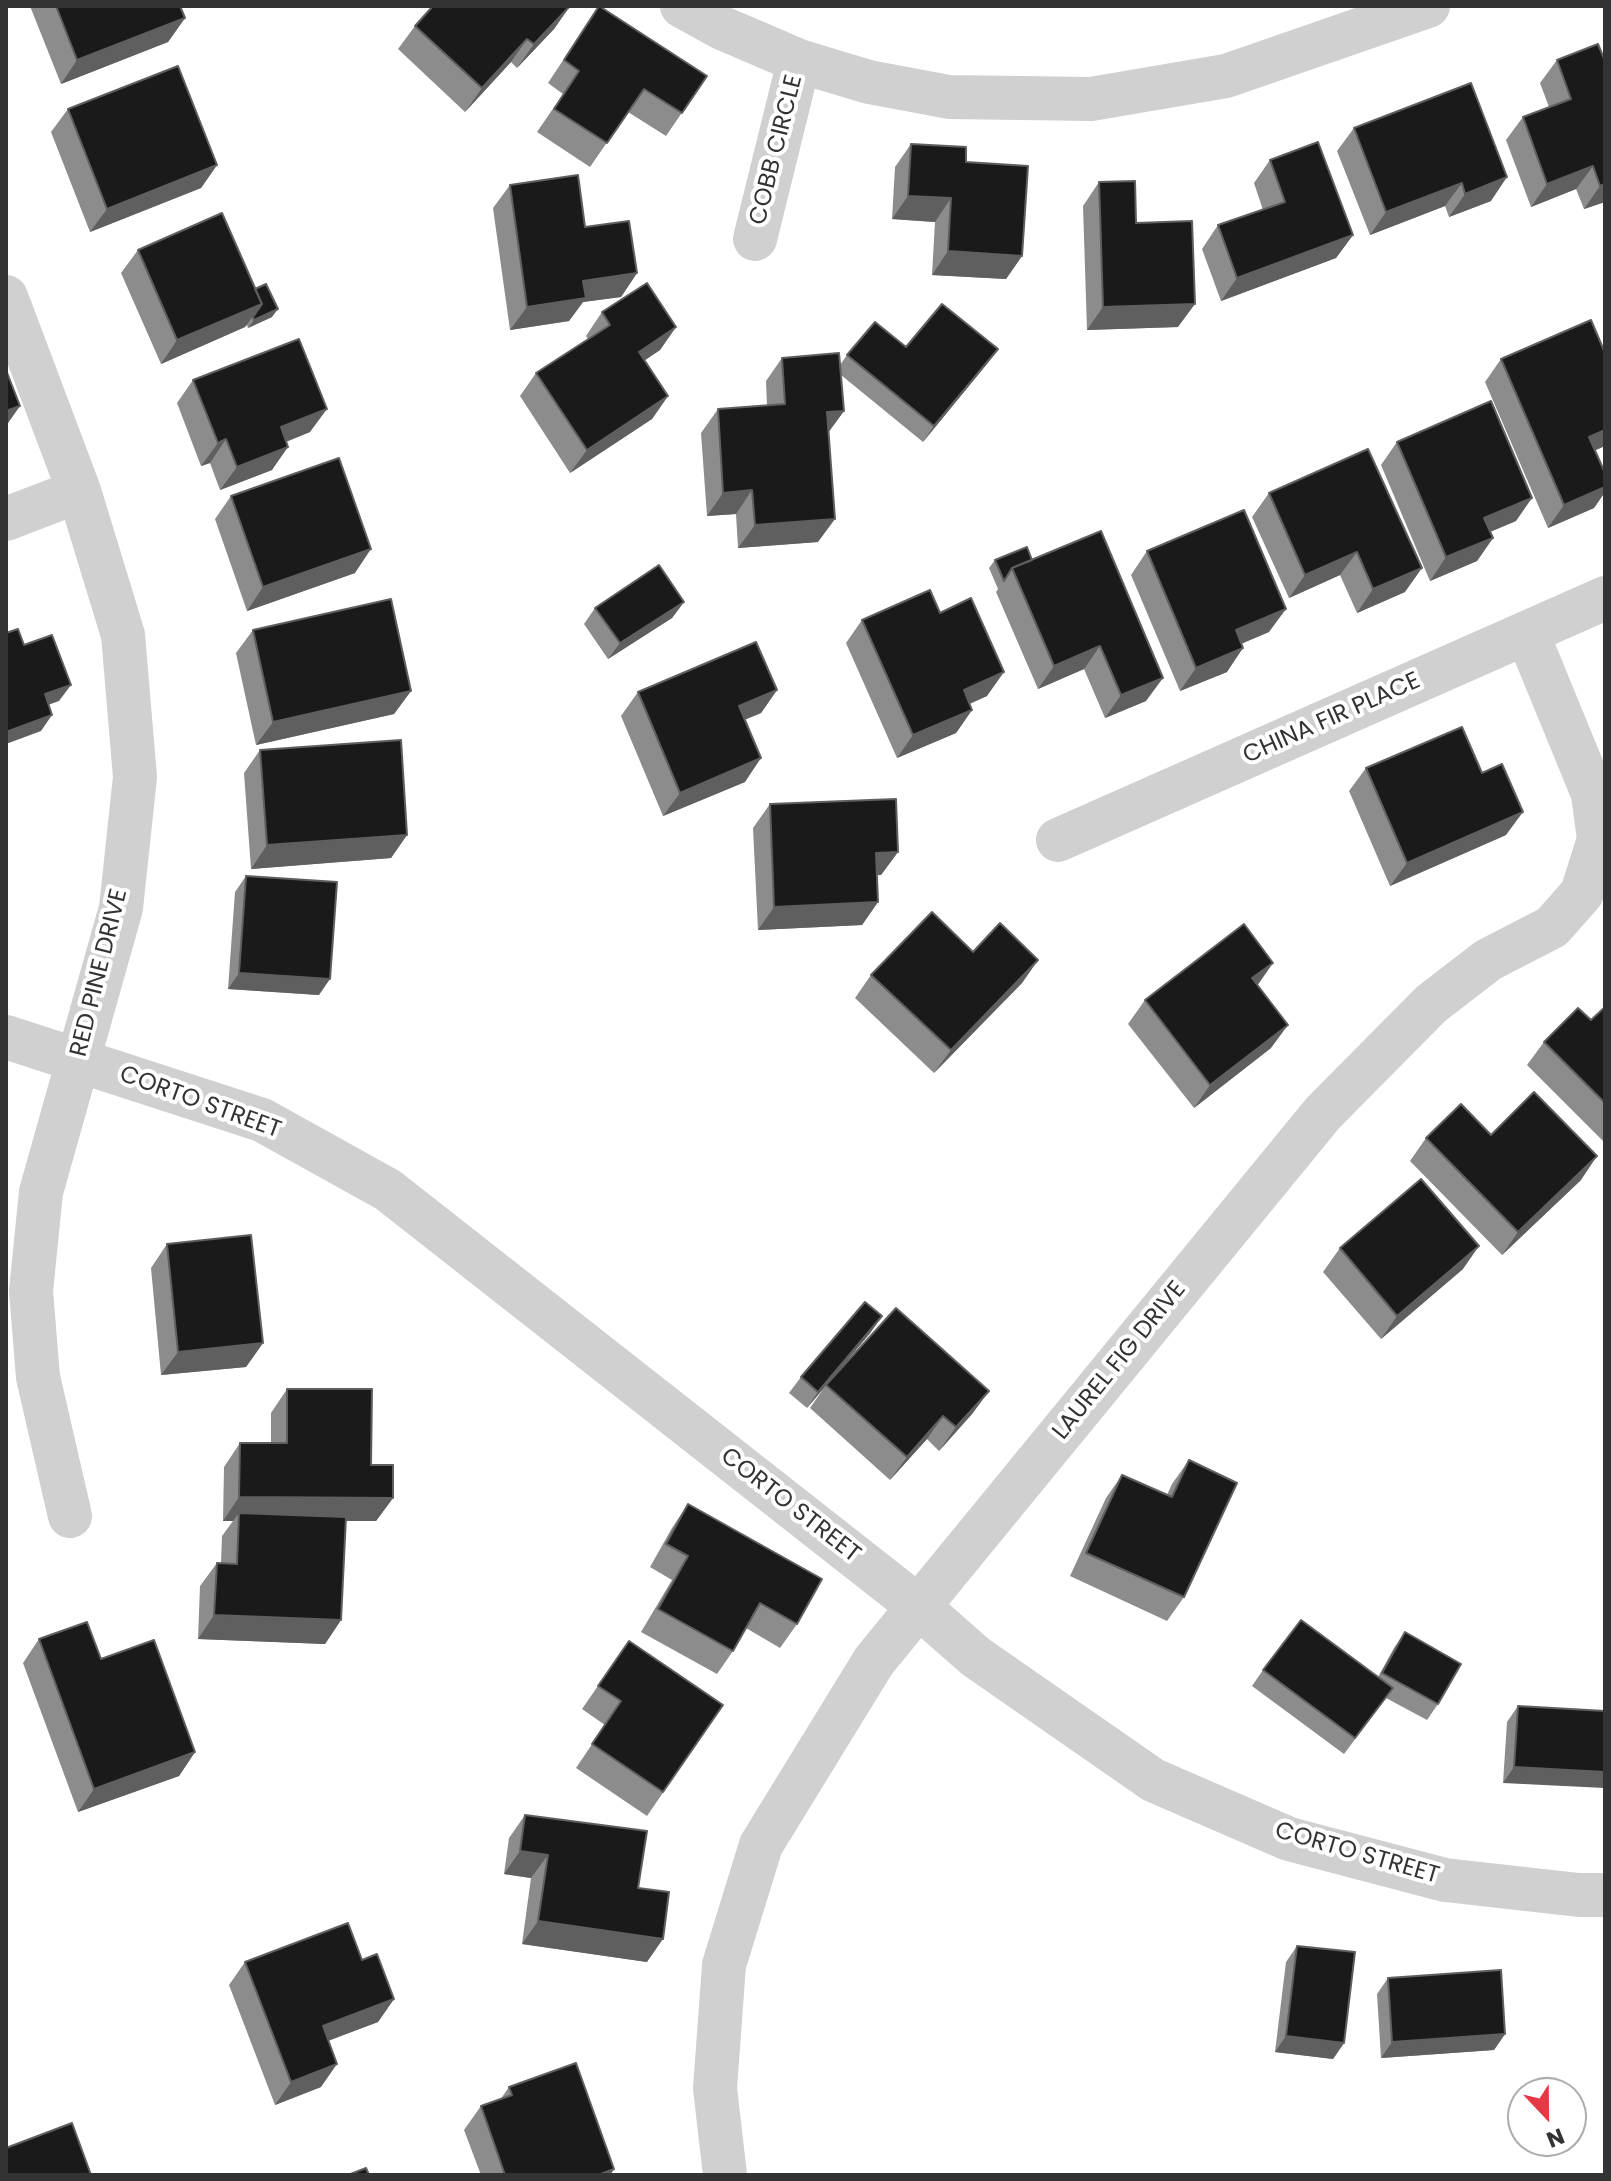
<!DOCTYPE html>
<html>
<head>
<meta charset="utf-8">
<style>
	body { margin:0 }
	#map { position:relative; width:1611px; height:2181px; overflow:hidden; background:#fff; font-family:Poppins,sans-serif }
	canvas { display:block }
	.frame { position:absolute; inset:0; border:8px solid #333; pointer-events:none }
	.north { position:absolute; left:1507px; top:2077px; width:80px; height:80px; box-sizing:border-box; background:#fff; border:2px solid #adadad; border-radius:50%; rotate:158deg; font-size:22px; font-weight:700; line-height:32px; text-align:center; color:#333 }
	.north::after { content:''; display:block; margin:auto; width:28px; height:36px; background:#e63946; clip-path:polygon(50% 0,100% 100%,50% 72%,0 100%) }
</style>
</head>
<body>
<div id="map">
<canvas width="1611" height="2181"></canvas>
<div class="frame"></div>
<div class="north">N</div>
</div>
<script>
const ctx = document.querySelector('canvas').getContext('2d');
ctx.lineJoin = 'round';
function stroke(path, color, width, dash) {
  ctx.strokeStyle = color;
  ctx.lineWidth = width;
  ctx.lineCap = dash ? 'butt' : 'round';
  ctx.setLineDash(dash || []);
  ctx.stroke(path);
}
function fill(path, color) {
  ctx.fillStyle = color;
  ctx.fill(path, 'evenodd');
}
function write(font, color, halo, rows, align = 'center') {
  ctx.font = font + ' Poppins,sans-serif';
  ctx.lineWidth = 8;
  ctx.setLineDash([]);
  ctx.textBaseline = 'middle';
  ctx.strokeStyle = halo;
  ctx.fillStyle = color;
  for (const [text, x, y, turn = 0] of rows) {
    ctx.save();
    ctx.translate(x, y);
    ctx.rotate((+turn || 0) * Math.PI / 180);
    ctx.textAlign = isNaN(turn) ? turn : align;
    if (halo) ctx.strokeText(text, 0, 0);
    ctx.fillText(text, 0, 0);
    ctx.restore();
  }
}
const minor = new Path2D(`
	M682,6L722,28L799,61L869,82L949,97L1091,99L1226,76L1428,6
	M755,239L799,61
	M6,297L79,491L123,635L135,777L121,908L41,1192L31,1291L38,1377L70,1516
	M6,519L79,491
	M1058,840L1605,598
	M6,1037L262,1120L388,1190L919,1607L976,1657L1153,1780L1289,1839L1445,1880L1579,1895H1605
	M725,2175L715,2088L724,1965L761,1845L874,1661L1323,1113L1431,1004L1488,960L1552,927L1582,893L1599,839L1593,794L1527,633`);
const wall = new Path2D(`
	M30,6H180L185,18L168,42L61,84Z
	M570,6L554,29L517,68L511,62L465,112L398,49L415,26Z
	M599,6L707,76L666,136L628,112L590,167L537,132L563,94L548,83Z
	M1557,60L1605,61V202L1584,209L1576,189L1531,207L1506,140L1523,117L1549,107L1540,83Z
	M1471,83L1491,201L1449,217L1445,206L1370,235L1337,151L1354,128Z
	M68,109L217,165L201,188L90,232L51,132Z
	M911,144L966,162L1022,256L1006,279L932,275L935,222L892,219L895,167Z
	M1270,160L1353,235L1336,258L1221,301L1202,249L1218,225L1263,210L1254,183Z
	M1099,182L1136,223L1178,327L1087,330L1083,206Z
	M510,185L585,227L637,273L621,297L583,302L569,321L510,330L493,208Z
	M138,250L255,289L272,317L248,328L247,325L245,327L161,364L121,273Z
	M602,312L676,327L660,350L645,360L668,396L652,419L570,473L520,396L536,373L588,339L586,336Z
	M906,347L998,349L986,365L923,442L841,375L844,411L828,433L818,542L738,548L736,514L707,516L701,433L718,409L767,406L766,381L782,358L840,365L847,355Z
	M1605,353V446L1595,450L1605,473V492L1594,508L1548,528L1485,382L1501,359Z
	M193,380L310,432L286,442L272,470L220,490L210,463L201,466L177,403Z
	M1397,442L1516,521L1490,532L1493,538L1477,561L1430,581L1381,465Z
	M1368,449L1405,592L1357,613L1340,575L1289,598L1252,517L1269,493Z
	M231,496L355,573L247,611L215,519Z
	M1147,551L1269,632L1241,644L1227,672L1180,691L1131,575Z
	M995,560H1032L1146,701L1105,718L1084,669L1038,689L996,592L998,589L989,568Z
	M684,602L672,618L608,659L584,624L595,608Z
	M940,613L987,696L970,704L972,710L956,733L897,758L846,643L862,620Z
	M253,630L411,691L394,714L256,745L236,653Z
	M777,690L761,713L744,720L745,782L663,816L621,716L638,692Z
	M260,750L407,835L391,858L251,869L244,773Z
	M1366,768L1482,773L1506,835L1390,886L1349,791Z
	M770,804L898,852L881,875H877L878,902L862,925L758,930L753,828Z
	M246,876L319,995L228,989L235,892Z
	M973,952L1038,960L1022,983L934,1073L855,998L871,975Z
	M1145,1000L1271,1048L1194,1108L1128,1024Z
	M1605,1007V1143L1527,1065L1544,1042L1591,1020Z
	M1491,1135L1581,1180L1502,1255L1410,1161L1426,1138Z
	M167,1244L263,1343L246,1367L161,1375L151,1268Z
	M1340,1248L1463,1269L1381,1339L1323,1272Z
	M871,1332L807,1408L789,1393L801,1377Z
	M826,1385L989,1391L972,1414L939,1451L927,1439L890,1480L810,1408Z
	M287,1389L393,1498L376,1521H346L341,1620L325,1644L198,1639L200,1586L217,1563H221L222,1536L233,1521H223L224,1467L240,1443H271V1413Z
	M1189,1460L1184,1597L1167,1621L1070,1576L1106,1498L1122,1475L1167,1495L1172,1484Z
	M688,1504L797,1624L780,1648L746,1628L733,1651L717,1674L641,1632L672,1580L650,1567L672,1528Z
	M1405,1632L1438,1704L1427,1720L1386,1698L1344,1754L1252,1686L1263,1670L1378,1677L1394,1648Z
	M39,1639L101,1659L195,1752L179,1776L78,1812L23,1663Z
	M629,1641L723,1705L647,1816L576,1768L605,1725L582,1709Z
	M1518,1706L1605,1711L1503,1783L1507,1722Z
	M525,1815L647,1962L522,1944L531,1878L504,1874L509,1838Z
	M1297,1946L1344,2043L1333,2059L1275,2052L1286,1962Z
	M362,1960L394,1999L378,2022L329,2040L321,2087L275,2105L229,1985L245,1962Z
	M1388,1978L1505,2034L1494,2050L1381,2058L1377,1994Z
	M509,2087L614,2169L610,2175H481L464,2130L481,2106L500,2100Z`);
const shadedWall = new Path2D(`
	M570,6L554,29L517,68L534,44Z
	M185,18L168,42L61,84L77,60Z
	M527,39L511,62L465,112L482,88Z
	M217,165L201,188L90,232L107,209Z
	M1593,166L1576,189L1531,207L1547,184Z
	M1507,177L1491,201L1449,217L1465,194Z
	M1462,183L1445,206L1370,235L1386,212Z
	M1605,184V202L1584,209L1600,186Z
	M908,196L951,198L935,222L892,219Z
	M1353,235L1336,258L1221,301L1237,278Z
	M948,251L1022,256L1006,279L932,275Z
	M637,273L621,297L583,302L569,321L510,330L527,307L583,281Z
	M262,304L245,327L161,364L177,340Z
	M1195,304L1178,327L1087,330L1103,307Z
	M278,309L272,317L248,328L254,320Z
	M676,327L660,350L623,375L639,352Z
	M998,349L986,365L923,442L934,426Z
	M668,396L652,419L570,473L587,450Z
	M20,406L6,426V411Z
	M327,409L310,432L265,450L281,427Z
	M844,411L827,434V412Z
	M1605,430V446L1573,460L1589,437Z
	M226,439L210,463L201,466L218,443Z
	M288,447L272,470L220,490L237,467Z
	M1605,487V492L1594,508L1548,528L1564,505Z
	M752,490L736,514L707,516L723,493Z
	M1532,498L1516,521L1468,541L1484,518Z
	M835,519L818,542L738,548L755,525Z
	M1493,538L1477,561L1430,581L1446,557Z
	M371,549L355,573L247,611L263,587Z
	M1357,552L1340,575L1289,598L1305,575Z
	M1422,568L1405,592L1357,613L1373,589Z
	M684,602L672,618L608,659L620,643Z
	M1286,609L1269,632L1219,653L1236,630Z
	M1100,646L1084,669L1038,689L1054,666Z
	M1243,648L1227,672L1180,691L1196,668Z
	M1004,672L987,696L947,713L964,690Z
	M1163,678L1146,701L1105,718L1121,695Z
	M71,685L59,701L34,710L45,694Z
	M777,690L761,713L722,729L739,706Z
	M411,691L394,714L256,745L273,722Z
	M972,710L956,733L897,758L913,735Z
	M52,715L41,731L6,744V732Z
	M761,758L745,782L663,816L680,793Z
	M1523,812L1506,835L1390,886L1407,863Z
	M407,835L391,858L251,869L267,845Z
	M898,852L881,875L860,876L876,853Z
	M878,902L862,925L758,930L774,907Z
	M1038,960L1022,983L934,1073L951,1050Z
	M1273,963L1257,986L1252,978Z
	M239,973L330,979L319,995L228,989Z
	M1288,1025L1271,1048L1194,1108L1210,1085Z
	M1597,1156L1581,1180L1502,1255L1518,1232Z
	M1479,1246L1463,1269L1381,1339L1397,1316Z
	M882,1316L871,1332L807,1408L818,1392Z
	M263,1343L246,1367L161,1375L178,1352Z
	M989,1391L972,1414L939,1451L956,1427Z
	M943,1416L927,1439L890,1480L907,1457Z
	M239,1497L393,1498L376,1521H238L239,1513L233,1521H223Z
	M214,1615L341,1620L325,1644L198,1639Z
	M195,1752L179,1776L78,1812L94,1789Z
	M1514,1767L1605,1772V1788L1503,1783Z
	M520,1851L548,1855L531,1878L504,1874Z
	M538,1921L663,1939L647,1962L522,1944Z
	M394,1999L378,2022L307,2049L323,2026Z
	M1505,2034L1494,2050L1381,2058L1392,2042Z
	M1286,2036L1344,2043L1333,2059L1275,2052Z
	M337,2064L321,2087L275,2105L291,2082Z
	M614,2169L610,2175H598Z`);
const building = new Path2D(`
	M56,6H180L185,18L77,60Z
	M433,6H570L534,44L527,39L482,88L415,26Z
	M599,6L707,76L682,113L644,89L607,143L554,109L579,71L564,60Z
	M1598,44L1605,61V184L1600,186L1593,166L1547,184L1523,117L1571,99L1557,60Z
	M178,66L217,165L107,209L68,109Z
	M1471,83L1507,177L1465,194L1462,183L1386,212L1354,128Z
	M1318,142L1353,235L1237,278L1218,225L1285,202L1270,160Z
	M911,144L966,147V162L1028,166L1022,256L948,251L951,198L908,196Z
	M578,175L585,227L629,221L637,273L583,281L586,298L527,307L510,185Z
	M1135,181L1136,223L1192,221L1195,304L1103,307L1099,182Z
	M222,213L262,304L177,340L138,250Z
	M647,283L676,327L639,352L668,396L587,450L536,373L610,325L602,312Z
	M266,284L278,309L254,320L253,317L262,304L255,289Z
	M942,304L998,349L934,426L847,355L875,322L906,347Z
	M1591,320L1605,353V430L1589,437L1605,473V487L1564,505L1501,359Z
	M299,339L327,409L281,427L288,447L237,467L226,439L218,443L193,380Z
	M839,353L844,411L827,412L835,519L755,525L752,490L723,493L718,409L785,404L782,358Z
	M6,370L20,406L6,411Z
	M1491,401L1532,498L1484,518L1493,538L1446,557L1397,442Z
	M1368,449L1422,568L1373,589L1357,552L1305,575L1269,493Z
	M339,458L371,549L263,587L231,496Z
	M1244,510L1286,609L1236,630L1243,648L1196,668L1147,551Z
	M1101,531L1163,678L1121,695L1100,646L1054,666L1012,568Z
	M1027,547L1032,560L1012,568L1004,581L995,560Z
	M659,565L684,602L620,643L595,608Z
	M930,590L940,613L971,598L1004,672L964,690L972,710L913,735L862,620Z
	M391,599L411,691L273,722L253,630Z
	M18,629L24,645L52,635L71,685L45,694L52,715L6,732V633Z
	M756,642L777,690L739,706L761,758L680,793L638,692Z
	M1462,727L1482,773L1502,764L1523,812L1407,863L1366,768Z
	M401,740L407,835L267,845L260,750Z
	M896,799L898,852L876,853L878,902L774,907L770,804Z
	M246,876L337,882L330,979L239,973Z
	M932,912L973,952L1000,923L1038,960L951,1050L871,975Z
	M1244,924L1273,963L1252,978L1288,1025L1210,1085L1145,1000Z
	M1605,1007V1103L1544,1042L1578,1008L1591,1020Z
	M1534,1092L1597,1156L1518,1232L1426,1138L1461,1104L1491,1135Z
	M1421,1179L1479,1246L1397,1316L1340,1248Z
	M251,1235L263,1343L178,1352L167,1244Z
	M865,1302L882,1316L818,1392L801,1377Z
	M896,1308L989,1391L956,1427L943,1416L907,1457L826,1385Z
	M287,1389H372L371,1465H393V1498L239,1497L240,1443H287Z
	M1189,1460L1237,1483L1184,1597L1086,1553L1122,1475L1172,1497Z
	M688,1504L822,1579L797,1624L760,1603L733,1651L658,1609L688,1556L666,1544Z
	M239,1513L346,1517L341,1620L214,1615L217,1563L237,1564Z
	M1301,1620L1393,1688L1355,1738L1263,1670Z
	M87,1622L101,1659L154,1640L195,1752L94,1789L39,1639Z
	M1405,1632L1461,1664L1438,1704L1382,1673Z
	M629,1641L723,1705L663,1792L592,1744L621,1701L598,1686Z
	M1518,1706L1605,1711V1772L1514,1767Z
	M525,1815L647,1831L638,1888L669,1892L663,1939L538,1921L548,1855L520,1851Z
	M348,1923L362,1960L377,1954L394,1999L323,2026L337,2064L291,2082L245,1962Z
	M1297,1946L1355,1952L1344,2043L1286,2036Z
	M1501,1970L1505,2034L1392,2042L1388,1978Z
	M576,2063L614,2169L598,2175H505L481,2106L512,2095L509,2087Z
	M72,2123L91,2175H6V2148Z
	M366,2168L369,2175H348Z`);
const streetNames = [
	["COBB CIRCLE",777,150,-76],
	["CHINA FIR PLACE",1332,719,-24],
	["RED PINE DRIVE",100,973,-76],
	["CORTO STREET",200,1103,20],
	["LAUREL FIG DRIVE",1120,1361,-51],
	["CORTO STREET",790,1506,38],
	["CORTO STREET",1357,1854,16]
];
stroke(minor, '#d0d0d0', 44);
fill(wall, '#8c8c8c');
fill(shadedWall, '#5f5f5f');
fill(building, '#1a1a1a');
stroke(building, '#5f5f5f', 2);
write('24px', '#333', '#fff', streetNames);
</script>
</body>
</html>
